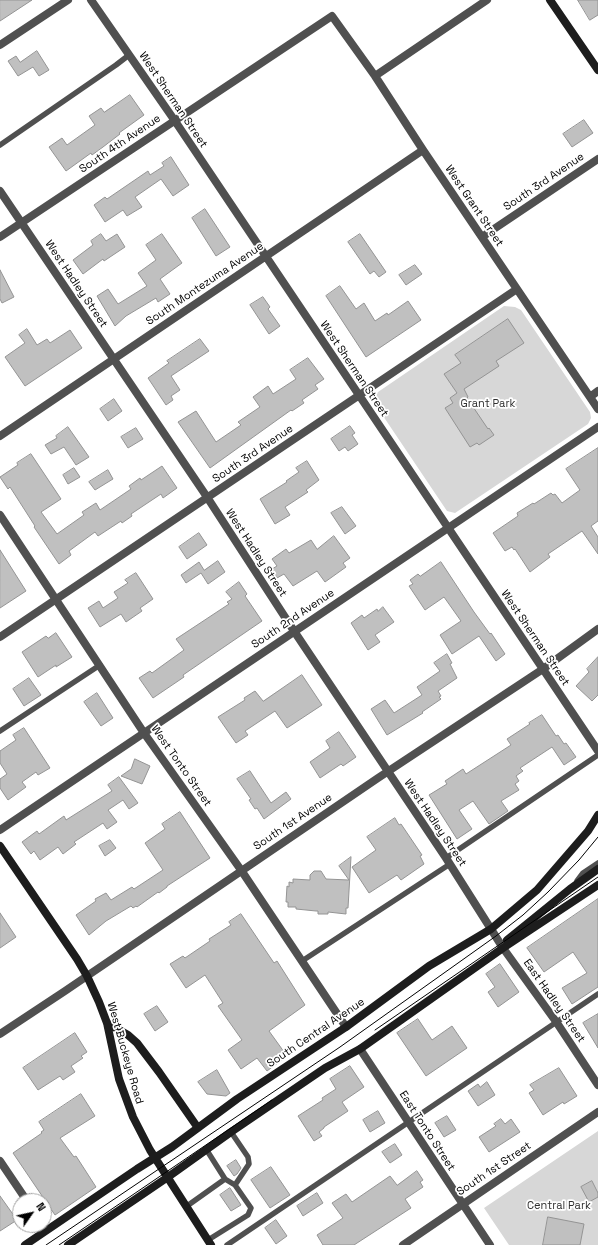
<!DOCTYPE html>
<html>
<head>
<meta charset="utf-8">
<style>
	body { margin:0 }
	#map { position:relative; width:598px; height:1245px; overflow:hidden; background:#fff; font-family:"Space Grotesk",sans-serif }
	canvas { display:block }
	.north { position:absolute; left:12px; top:1193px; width:40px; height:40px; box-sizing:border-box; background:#fff; border:1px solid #999; border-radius:50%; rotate:56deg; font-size:11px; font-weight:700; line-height:16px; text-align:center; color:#000 }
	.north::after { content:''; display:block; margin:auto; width:14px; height:18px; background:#000; clip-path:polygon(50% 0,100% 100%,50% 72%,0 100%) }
</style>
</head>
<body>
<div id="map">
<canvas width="598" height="1245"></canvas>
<div class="north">N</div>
</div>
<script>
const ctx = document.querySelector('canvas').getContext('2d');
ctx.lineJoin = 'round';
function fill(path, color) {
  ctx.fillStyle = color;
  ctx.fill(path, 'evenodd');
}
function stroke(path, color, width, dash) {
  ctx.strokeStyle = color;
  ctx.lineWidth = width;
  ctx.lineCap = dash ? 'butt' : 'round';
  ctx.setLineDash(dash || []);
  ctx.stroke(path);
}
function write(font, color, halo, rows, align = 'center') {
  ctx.font = font + ' "Space Grotesk",sans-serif';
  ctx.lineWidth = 3.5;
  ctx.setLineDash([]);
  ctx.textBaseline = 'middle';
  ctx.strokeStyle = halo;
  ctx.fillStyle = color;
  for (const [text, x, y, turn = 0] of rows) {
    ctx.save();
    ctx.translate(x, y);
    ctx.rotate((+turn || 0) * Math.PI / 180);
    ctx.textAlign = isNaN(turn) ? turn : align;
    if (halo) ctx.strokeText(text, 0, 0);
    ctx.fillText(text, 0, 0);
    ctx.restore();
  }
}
const green = new Path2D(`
	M504,306L515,307L521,310L590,412L591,418L588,424L455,513L447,511L375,404V397L378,392Z
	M598,1131V1245H509L484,1208Z`);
const building = new Path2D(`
	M0,0H32L0,21Z
	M578,0H598V15L590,20Z
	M37,51L49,70L39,76L33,67L18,76L8,61L16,56L20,62Z
	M130,95L144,115L119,133L120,134L103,147L92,155L91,153L66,171L49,147L62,138L67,145L95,125L89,116L101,108L104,112Z
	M584,120L593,133L572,147L563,134Z
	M171,157L189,185L173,196L161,179L135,197L142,207L127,216L123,210L105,222L94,205L105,197L107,199L148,171L150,175L164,166L162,163Z
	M205,209L230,247L216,256L192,218Z
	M101,234L106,241L117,234L125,247L104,261L103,259L83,274L73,260L93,245L91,241Z
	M162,234L182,263L160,279L170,294L158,302L156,298L126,316L115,326L97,296L108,289L118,304L147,286L138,273L156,260L146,245Z
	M360,234L386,272L379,277L374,271L370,274L348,242Z
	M415,265L422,274L406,285L399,275Z
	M0,270L14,297L2,303L0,299Z
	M340,286L356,309L364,303L375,321L387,313L388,315L408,301L421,320L366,357L326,296Z
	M263,297L270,307L268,309L280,326L269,334L250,305Z
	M508,319L524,343L496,361L499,366L464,389L468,397L467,398L488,429L489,428L494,435L479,445L477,443L470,447L445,408L453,403L450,398L457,393L444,374L461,363L455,355Z
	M27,329L37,345L47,339L50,343L70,330L82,348L25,386L5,357L25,343L19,335Z
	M200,339L209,351L171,376L180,390L171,396L173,400L166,405L148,378L169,363L167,361Z
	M308,358L324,379L315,385L318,389L302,400L304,403L292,411L291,410L210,468L178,422L196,411L216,442L241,425L238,422L260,407L253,397L268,386L273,394L296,379L290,370Z
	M114,399L122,411L108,421L100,409Z
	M350,426L355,433L352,435L358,444L348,451L345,447L339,451L331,439Z
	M68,427L89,457L76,465L64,447L51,454L45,445L57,438L56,436Z
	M136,428L143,439L128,448L121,437Z
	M598,448V521L591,526L598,537V554L582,531L548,554L550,557L530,572L515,549L514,550L512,547L505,551L493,533L518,516L517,513L533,503L534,504L551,493L553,495L555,494L562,503L580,490L566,469Z
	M31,454L61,499L41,512L57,534L84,515L82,512L96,503L100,510L131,489L129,486L140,478L141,480L162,466L177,488L163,498L161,494L131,514L132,516L122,523L121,521L98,536L95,532L69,551L71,555L59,564L34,527L35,526L10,487L8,489L0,477L18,465L17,463Z
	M307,461L319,480L306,490L308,492L285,507L290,515L275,524L260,499L287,482L286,481L299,472L296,468Z
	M74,468L80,477L68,484L63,475Z
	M108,470L113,479L95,490L89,482Z
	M342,507L356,526L345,534L331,513Z
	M199,533L207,545L187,559L179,547Z
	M334,536L350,558L343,563L346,567L325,582L317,571L293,586L284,574L277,578L272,569L277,566L272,559L286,549L289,553L311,540L317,549Z
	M0,550L26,591L0,608Z
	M218,561L225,572L208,584L201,573L186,583L181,575L199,562L204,570Z
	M441,562L474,612L490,634L491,633L505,654L496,661L479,636L452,654L440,635L461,621L444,597L425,610L409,586L413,584L410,580L418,574L420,576Z
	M136,573L153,599L140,608L142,611L126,622L121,614L100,627L88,608L99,601L103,608L118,598L114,592L128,583L125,580Z
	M239,582L247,594L245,596L262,621L183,675L184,677L153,698L139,678L150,671L152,673L184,650L176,639L229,604L227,602L232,599L226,592Z
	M383,607L394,622L375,635L380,642L368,650L351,623L362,615L364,618L377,609L378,611Z
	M56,633L72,657L56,667V665L38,677L22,652L46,636L48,638Z
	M447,654L452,663L450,664L457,678L438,691L441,696L439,697L441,699L422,712L423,713L387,735L371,709L385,700L394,713L422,695L417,687L440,671L434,663Z
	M598,657V695L592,701L576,686L589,672L587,669Z
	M302,675L322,705L287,728L275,711L245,731L248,735L236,743L218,717L245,700L244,698L255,691L263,701Z
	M29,678L41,695L24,706L13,689Z
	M97,693L113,718L101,726L84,702Z
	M542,715L556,736L558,735L564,744L566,743L576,757L564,765L552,747L520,768L523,771L516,776L519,781L515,784L519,790L501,801L508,811L489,824L473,801L459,810L472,829L457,839L429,795L447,784L445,781L463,769L466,774L511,745L507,739L530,724L529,723Z
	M24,728L50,768L38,775L36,772L22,782L26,787L8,800L0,788V779L7,774L0,763V751L16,740L13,735Z
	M339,732L356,757L343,766L341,764L320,778L310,762L330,748L326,741Z
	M135,759L150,766L142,784L121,776L131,769Z
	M250,771L271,803L286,792L291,799L264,819L257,808L255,809L249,800L251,799L237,779Z
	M119,777L138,803L129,809L123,800L108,810L117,822L107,829L103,823L74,842L76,844L63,854L58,847L40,860L34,851L31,854L22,842L37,831L39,834L64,816L66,820L112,791L108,785Z
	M180,812L210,858L167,886V887L159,893L158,892L137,907L136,906L133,908L131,906L106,921L89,935L76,915L96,901L95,899L106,893L111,900L132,887L134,889L163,870L145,843L165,829L162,824Z
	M395,818L399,825L401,824L422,855L420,856L424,864L401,880L397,875L369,893L352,867L376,850L367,837Z
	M110,840L116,848L105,856L99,846Z
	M351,857L348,908H346V914L328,912V914H318V911H316L296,909V907H288V902H286L287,886L289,887V882L293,883V879L310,880V875L314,871H321L326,879L349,880L339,866Z
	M598,899V987L572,1004L562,988L587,973L573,952L544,972L527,948Z
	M0,913L16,937L0,948Z
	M241,914L274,963L277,961L305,1005L269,1031L287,1056L267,1071L257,1058L241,1069L228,1050L242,1040L218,1006L223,1003L205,975L186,988L170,964L183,956L185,958L210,941L209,939L231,925L229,922Z
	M500,964L519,992L498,1007L488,992L495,987L486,974Z
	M157,1006L168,1022L155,1031L144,1014Z
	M598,1014V1048L583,1023Z
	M418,1019L432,1040L452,1026L467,1048L426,1076L397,1033Z
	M75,1033L87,1052L81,1056L83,1058L71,1066L75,1072L63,1080L60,1076L38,1090L23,1068Z
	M350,1066L364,1087L342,1102L348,1111L324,1127V1128L319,1132L322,1136L314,1141L298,1116L323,1100L322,1098L336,1089L330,1079Z
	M559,1068L577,1096L564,1104L563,1102L543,1115L529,1093L534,1090L530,1085Z
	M217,1070L230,1093L226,1096L207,1094L198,1082Z
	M487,1082L495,1095L478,1106L468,1091L478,1084L480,1087Z
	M81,1094L95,1116L60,1138L74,1157L76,1156L96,1187L55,1215L13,1153L42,1133L41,1132L44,1130L39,1122Z
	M378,1111L385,1123L370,1132L363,1120Z
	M447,1116L456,1130L444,1137L435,1123Z
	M501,1119L505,1124L511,1119L520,1132L489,1152L479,1137L496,1126L494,1124Z
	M395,1144L402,1155L390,1163L382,1152Z
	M236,1160L241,1168L237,1174L234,1176L227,1166Z
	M271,1167L290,1195L270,1208L251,1180Z
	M417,1171L423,1180L420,1182L423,1187L405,1199L411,1208L354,1245H323L317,1235L343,1218L332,1203L346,1194L352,1202L390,1176L397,1185Z
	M592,1181L598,1193V1197L589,1202L581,1187Z
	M230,1188L241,1205L231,1211L220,1195Z
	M317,1193L323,1203L303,1216L297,1206Z
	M0,1196L17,1220L0,1231Z
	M548,1217L584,1224L580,1245H543Z
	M276,1220L287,1236L276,1244L265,1228Z`);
const service = new Path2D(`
	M0,145L116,65L129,55
	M0,731L100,665
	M446,858L598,755
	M577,881L583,873L598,863
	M302,961L450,864
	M231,1132L248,1157L249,1164L235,1185
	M187,1206L225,1179L206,1149
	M208,1240L248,1215L251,1208L235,1185L225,1179
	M227,1245L598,994`);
const minor = new Path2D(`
	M91,0L175,121L598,751
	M0,45L68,0
	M375,76L487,0
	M0,191L207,497L294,631L446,858L503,948L557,1023L598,1085
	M0,237L332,16L375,76L423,150L598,409
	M482,237L598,159
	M590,397L598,391
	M0,436L423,150
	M0,515L144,733L241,870L346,1027
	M0,637L517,289
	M0,830L598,427
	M0,1034L65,991L378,778L543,669L598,629
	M360,1049L490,1245
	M0,1161L27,1201
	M403,1245L598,1112`);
const secondary = new Path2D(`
	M550,0L598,70
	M0,846L77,959L87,976L99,1002L107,1023L119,1079L133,1117L150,1150L211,1245
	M507,940L570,889L598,869
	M107,1023L128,1035L137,1043L159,1072L198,1128
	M25,1245L137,1169L172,1147L237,1099L346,1027L429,966L491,929L537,890L588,831L598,815
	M68,1245L168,1177L231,1132L325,1068L360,1049L503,948L598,885`);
const tram = new Path2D(`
	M375,1030L598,877
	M46,1245L340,1047L496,936L523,915L548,892L579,860L598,837
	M59,1245L272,1100`);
const streetNames = [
	["West Sherman Street",173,100,56],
	["South 4th Avenue",120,144,-34],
	["South 3rd Avenue",544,182,-34],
	["West Grant Street",474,206,56],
	["West Hadley Street",76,284,56],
	["South Montezuma Avenue",205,284,-34],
	["West Sherman Street",354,369,56],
	["South 3rd Avenue",253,454,-34],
	["West Hadley Street",256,553,57],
	["South 2nd Avenue",293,619,-34],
	["West Sherman Street",535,638,56],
	["West Tonto Street",181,766,55],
	["South 1st Avenue",293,822,-34],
	["West Hadley Street",435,823,56],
	["East Hadley Street",554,1001,55],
	["South Central Avenue",316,1033,-34],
	["West Buckeye Road",125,1053,74],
	["East Tonto Street",427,1131,57],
	["South 1st Street",494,1169,-34]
];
const parkNames = [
	["Grant Park",488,404],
	["Central Park",559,1206]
];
fill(green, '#d7d7d7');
fill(building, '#c0c0c0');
stroke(building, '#949494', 1);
stroke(service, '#505050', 5.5);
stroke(minor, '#505050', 8);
stroke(secondary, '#1d1d1d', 8);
stroke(tram, '#000', 1);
write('11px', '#000', '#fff', streetNames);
write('11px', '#2e2e2e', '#fff', parkNames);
</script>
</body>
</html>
